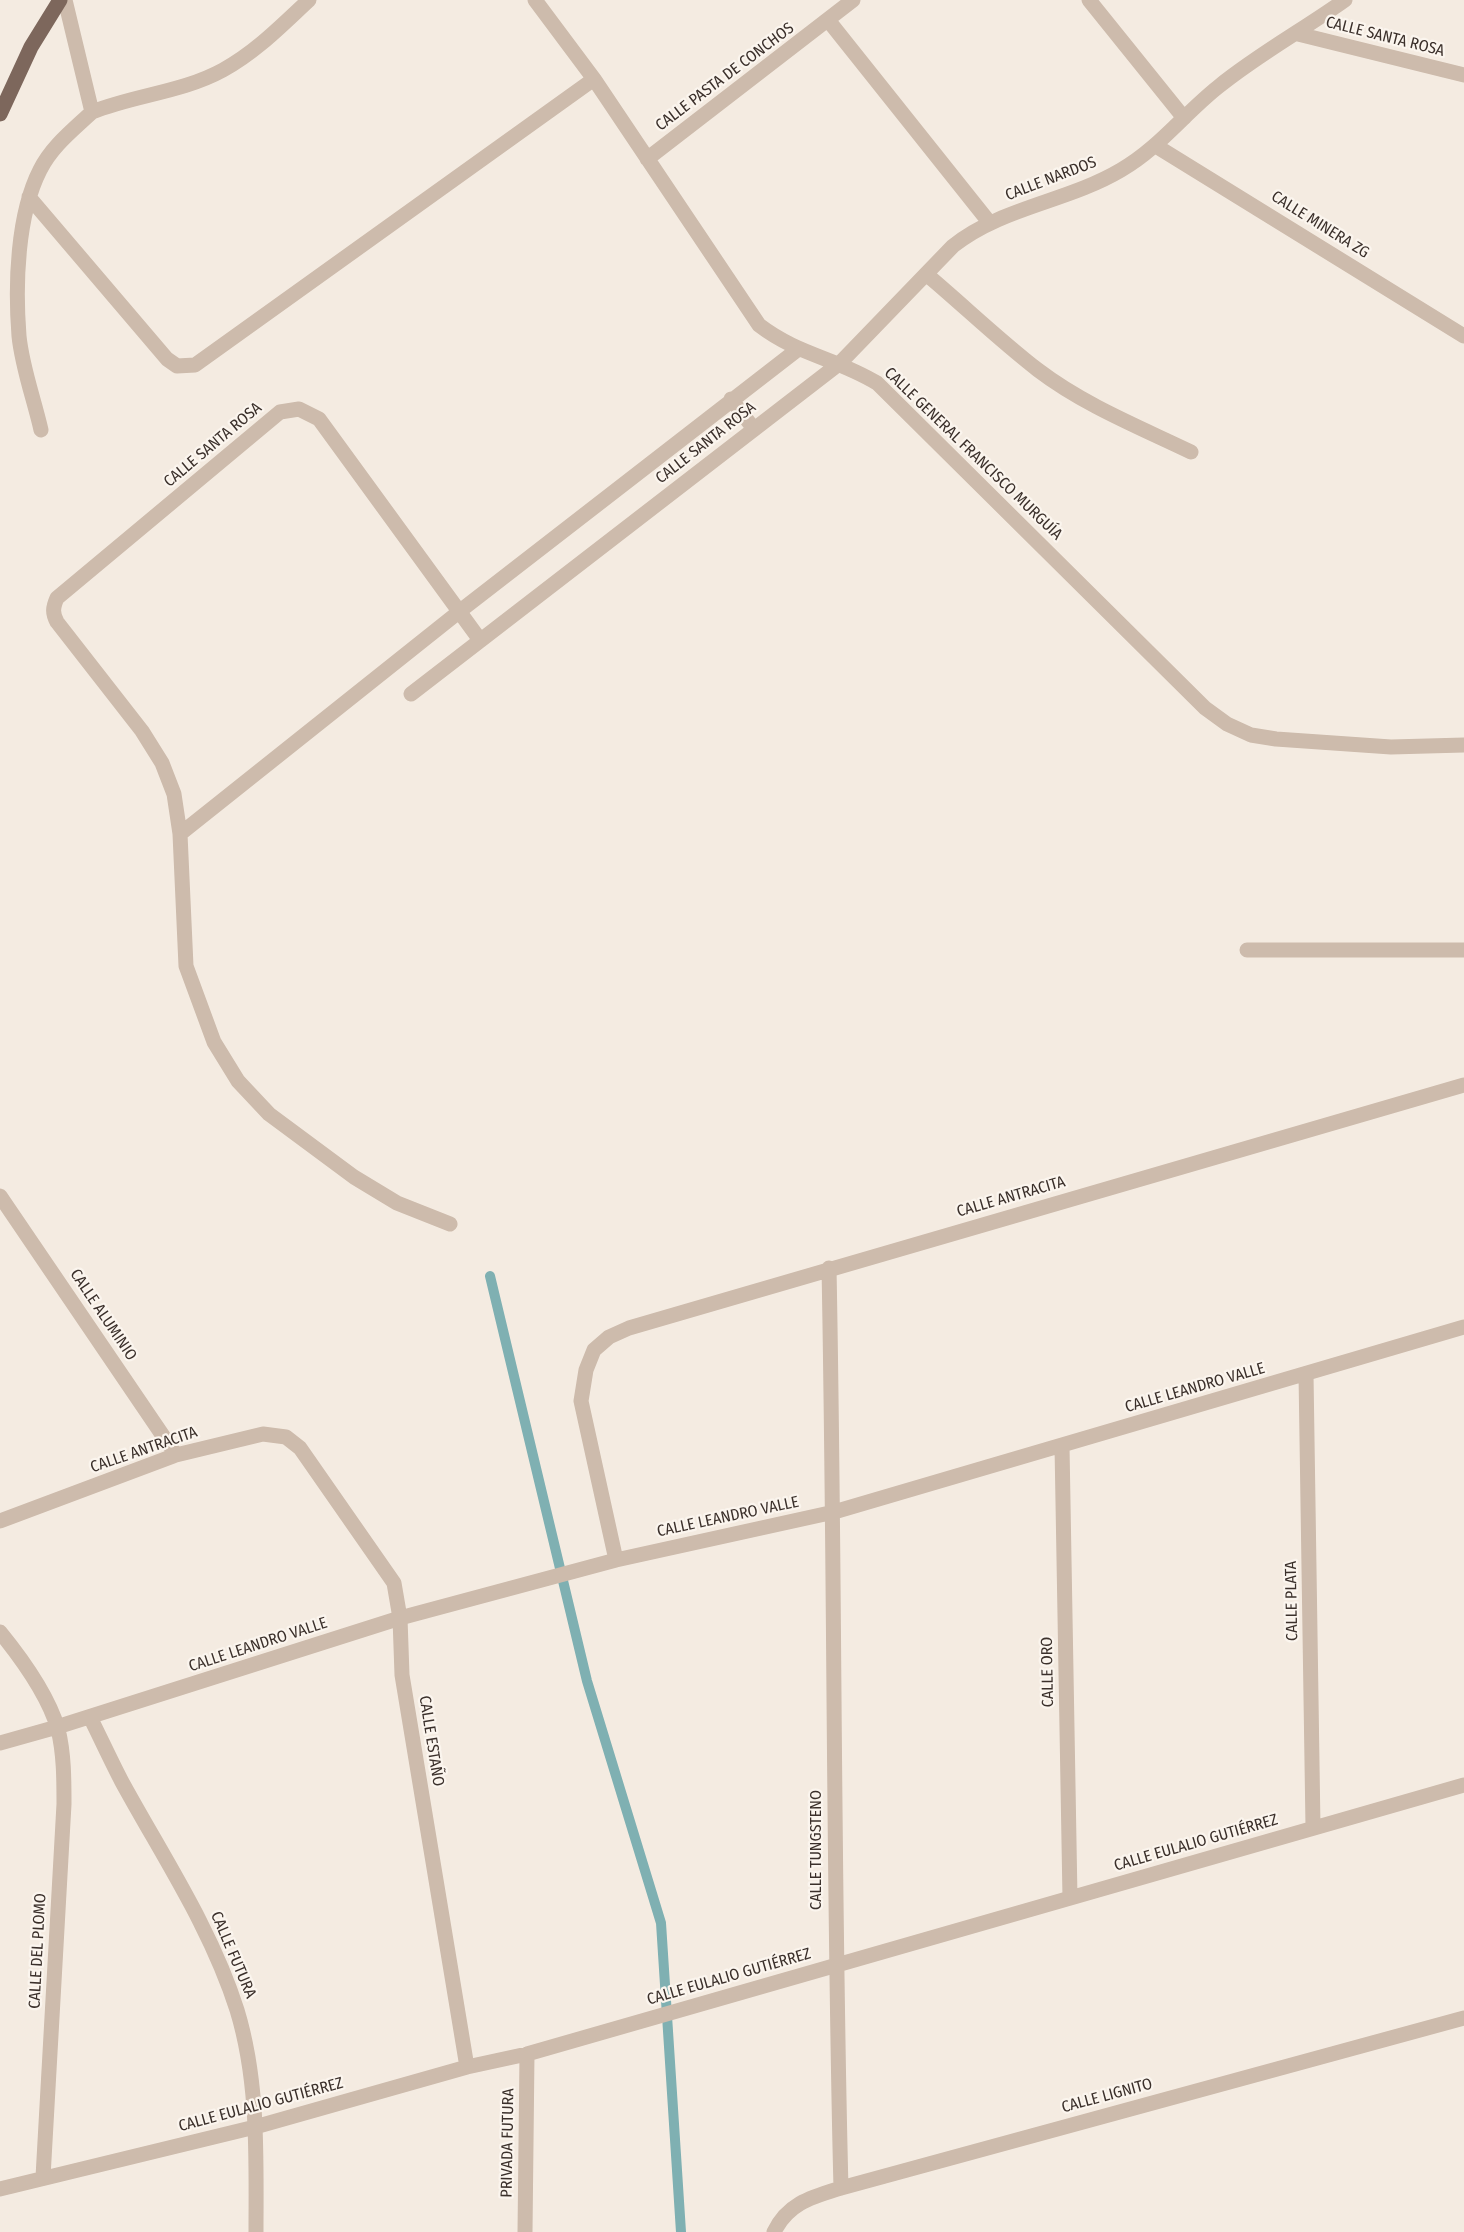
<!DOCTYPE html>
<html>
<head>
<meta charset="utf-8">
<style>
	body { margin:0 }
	canvas { display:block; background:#f4ebe1 }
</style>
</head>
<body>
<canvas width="1464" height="2232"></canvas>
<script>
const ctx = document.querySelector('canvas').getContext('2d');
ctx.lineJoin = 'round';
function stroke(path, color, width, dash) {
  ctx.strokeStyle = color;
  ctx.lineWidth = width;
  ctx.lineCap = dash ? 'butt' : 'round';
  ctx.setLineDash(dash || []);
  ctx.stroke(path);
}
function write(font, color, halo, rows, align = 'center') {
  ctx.font = font + ' "Fira Sans Condensed",sans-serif';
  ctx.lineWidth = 4.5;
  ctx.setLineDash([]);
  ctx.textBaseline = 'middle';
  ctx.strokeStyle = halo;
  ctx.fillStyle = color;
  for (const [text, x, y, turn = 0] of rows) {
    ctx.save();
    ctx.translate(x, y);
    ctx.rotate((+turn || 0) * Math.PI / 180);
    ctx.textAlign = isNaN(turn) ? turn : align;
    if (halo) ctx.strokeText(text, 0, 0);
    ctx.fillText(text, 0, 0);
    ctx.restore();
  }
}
const stream = new Path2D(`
	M490,1276L587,1681L661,1923L681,2232`);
const minor = new Path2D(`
	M65,0L92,112C135,95 183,92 223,70C256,52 282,25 309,0
	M535,0L594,79L759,325C798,355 836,358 877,383L1205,708L1227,724L1251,735L1276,739L1391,747L1464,745
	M1089,0L1184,118
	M828,20L989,222
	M1298,34L1464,75
	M1156,146L1464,336
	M647,159L853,0
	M29,197L167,359L177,366L195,365L594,79
	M926,274C963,305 999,340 1038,370C1084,405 1139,427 1191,452
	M731,399L754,429
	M41,430C34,399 22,367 19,336C15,285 17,215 40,170C52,146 73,130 92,112
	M411,694L840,363L953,246C1002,207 1067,202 1121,170C1159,148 1184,114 1218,87C1257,55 1303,30 1345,0
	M180,834L460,611L797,350
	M1247,950H1464
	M0,1196L176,1455
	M450,1224L397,1203L354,1177L269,1114L238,1081L214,1042L186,966L180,834L174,794L162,763L142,731L57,622C52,613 53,607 57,598L280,412L299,409L319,419L480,640
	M829,1268C835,1575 833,1881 841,2188
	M1306,1374L1313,1827
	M1062,1446L1070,1898
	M0,1521L176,1455L263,1434L286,1437L300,1448L394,1583L400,1618L402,1675L467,2067
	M616,1560L581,1401L586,1370L594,1350L609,1337L629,1328L1464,1085
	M0,1632C22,1659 48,1695 58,1729C64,1754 64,1779 64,1804L43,2177
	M90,1717C101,1739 111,1761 122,1782C163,1857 211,1928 237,2010C259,2082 256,2158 256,2232
	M0,1743L57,1727L400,1618L616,1560L834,1512L1464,1327
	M0,2189L255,2127L467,2067L527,2054L1464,1785
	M525,2232L527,2054
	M774,2232C788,2203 812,2197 841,2188L1464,2018`);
const major = new Path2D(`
	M0,114L31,47L60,0`);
const streetNames = [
	["CALLE SANTA ROSA",1385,37,14],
	["CALLE PASTA DE CONCHOS",725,77,-37],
	["CALLE NARDOS",1051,179,-21],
	["CALLE MINERA ZG",1320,225,32],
	["CALLE SANTA ROSA",706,443,-38],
	["CALLE SANTA ROSA",213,445,-40],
	["CALLE GENERAL FRANCISCO MURGUÍA",973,454,44],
	["CALLE ANTRACITA",1011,1197,-16],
	["CALLE ALUMINIO",103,1315,56],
	["CALLE LEANDRO VALLE",1195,1388,-16],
	["CALLE ANTRACITA",144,1450,-19],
	["CALLE LEANDRO VALLE",728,1517,-12],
	["CALLE PLATA",1292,1601,-91],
	["CALLE LEANDRO VALLE",258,1645,-18],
	["CALLE ORO",1048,1672,-91],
	["CALLE ESTAÑO",431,1741,81],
	["CALLE EULALIO GUTIÉRREZ",1196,1843,-16],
	["CALLE TUNGSTENO",817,1850,-90],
	["CALLE DEL PLOMO",38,1951,-87],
	["CALLE FUTURA",233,1955,67],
	["CALLE EULALIO GUTIÉRREZ",729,1977,-16],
	["CALLE LIGNITO",1107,2096,-15],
	["CALLE EULALIO GUTIÉRREZ",261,2105,-15],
	["PRIVADA FUTURA",508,2143,-89]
];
stroke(stream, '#7fb0b2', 10);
stroke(minor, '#cdbbac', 15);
stroke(major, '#7d675c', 15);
write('16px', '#3b302b', '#fbf5ee', streetNames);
</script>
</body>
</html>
